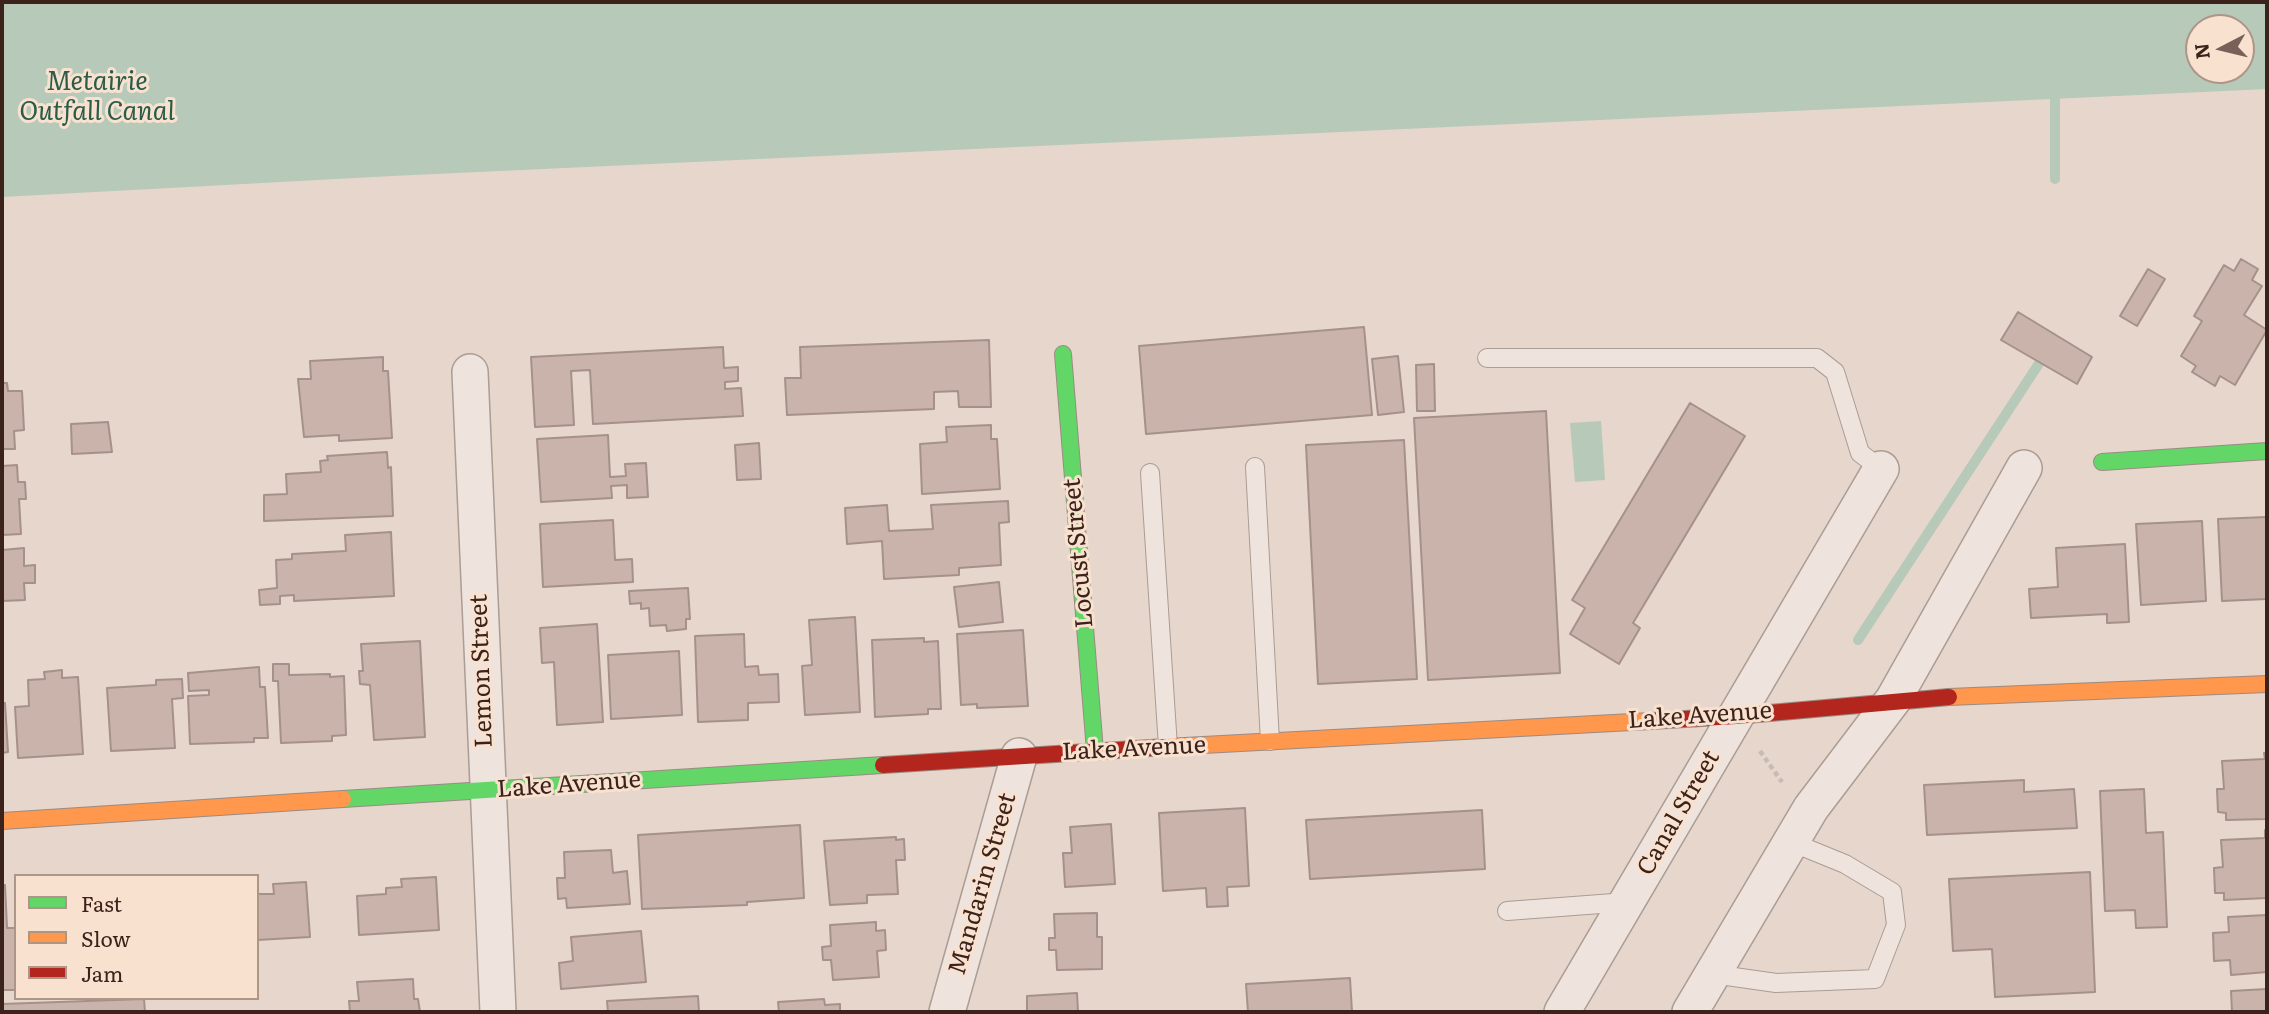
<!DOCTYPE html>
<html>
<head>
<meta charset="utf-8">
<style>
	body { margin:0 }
	#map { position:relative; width:2269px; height:1014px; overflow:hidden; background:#e6d6cb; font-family:Literata,serif }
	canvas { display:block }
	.frame { position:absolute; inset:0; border:4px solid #3b221b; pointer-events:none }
	.legend { position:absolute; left:14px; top:874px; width:245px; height:126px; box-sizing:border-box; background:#f9e1cf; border:2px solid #ad9587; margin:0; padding:9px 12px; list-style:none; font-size:21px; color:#3b221b }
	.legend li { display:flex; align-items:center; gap:14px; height:35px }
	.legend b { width:35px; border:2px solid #ad9587 }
	.north { position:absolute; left:2185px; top:14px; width:70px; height:70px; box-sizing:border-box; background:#f9e1cf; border:2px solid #ad9587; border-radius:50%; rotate:263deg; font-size:19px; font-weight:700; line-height:28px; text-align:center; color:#3b221b }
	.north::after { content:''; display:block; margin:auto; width:24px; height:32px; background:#776159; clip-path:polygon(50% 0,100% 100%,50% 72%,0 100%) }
</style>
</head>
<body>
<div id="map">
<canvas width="2269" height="1014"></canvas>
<div class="frame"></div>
<ul class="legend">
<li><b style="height:9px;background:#63d668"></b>Fast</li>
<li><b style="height:9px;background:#ff974d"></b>Slow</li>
<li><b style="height:9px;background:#b3261e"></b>Jam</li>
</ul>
<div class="north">N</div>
</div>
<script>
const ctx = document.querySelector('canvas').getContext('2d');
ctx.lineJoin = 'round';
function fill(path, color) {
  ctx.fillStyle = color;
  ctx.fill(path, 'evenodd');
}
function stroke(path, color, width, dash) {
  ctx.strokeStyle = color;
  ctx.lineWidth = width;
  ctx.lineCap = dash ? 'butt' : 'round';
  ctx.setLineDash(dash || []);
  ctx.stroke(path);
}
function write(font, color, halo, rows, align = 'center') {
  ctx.font = font + ' Literata,serif';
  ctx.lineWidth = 6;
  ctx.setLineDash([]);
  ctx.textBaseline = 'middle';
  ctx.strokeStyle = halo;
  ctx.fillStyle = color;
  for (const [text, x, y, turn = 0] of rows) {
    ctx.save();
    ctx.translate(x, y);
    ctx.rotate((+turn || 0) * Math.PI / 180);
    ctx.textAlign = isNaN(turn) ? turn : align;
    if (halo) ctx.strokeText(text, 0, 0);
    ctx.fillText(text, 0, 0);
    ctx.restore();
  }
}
const water = new Path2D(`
	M2,2H2267V89L392,176L2,197ZM2199,28H2241V70H2199Z
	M1601,421L1605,480L1575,482L1570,423Z`);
const stream = new Path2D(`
	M2055,99V179
	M1858,640L2040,362`);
const building = new Path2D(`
	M2241,259L2258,269L2252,280L2262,286L2244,315L2267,330L2235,385L2220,376L2215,386L2192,372L2196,366L2181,356L2202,321L2194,316L2224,265L2234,271Z
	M2148,269L2165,279L2137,326L2120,316Z
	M2018,312L2092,357L2077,384L2001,340Z
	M1364,327L1372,415L1146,434L1139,346Z
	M989,340L991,407H959L958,391L934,392V409L787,415L785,378H801L800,347Z
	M723,347L724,368L738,367V381L725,382V389L741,388L743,416L593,424L590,370L571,371L574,425L535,427L531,357Z
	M1398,356L1404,412L1378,415L1372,359Z
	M383,357V371H388L392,438L339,441V435L304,437L298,379H311L310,361Z
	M1434,364L1435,411H1417L1416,365Z
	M2,383H7L8,391H22L24,430L14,431L15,449H2Z
	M1690,403L1745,436L1633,623L1640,628L1619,664L1570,634L1585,608L1572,600Z
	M1546,411L1560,673L1428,680L1414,418Z
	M108,422L112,452L72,454L71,424Z
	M991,425V439H997L1000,489L922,494L920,444L947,442L946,427Z
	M608,435L610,477L626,476L625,464L646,463L648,497L627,498V485L611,486L612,498L541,502L537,439Z
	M1404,440L1417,679L1318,684L1306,445Z
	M759,443L761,479L737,480L735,445Z
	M387,452L388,468L391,467L393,516L264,521V495L287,494L286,474L321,472L320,461L328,460L327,456Z
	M17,465L18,482H25L26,499H19L21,534L2,535V466Z
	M1008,501L1009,522L999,523L1001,565L959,568V575L884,579L882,541L847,544L845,508L887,505L889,531L933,529L931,505Z
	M2267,517V599L2222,601L2218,519Z
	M613,520L615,560L632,559L633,582L543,587L540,524Z
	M2202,521L2206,601L2141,605L2136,524Z
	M391,532L394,596L294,601V595L280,596V604L260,605L259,590L277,588L276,560L292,559V554L346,551L345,535Z
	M2125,544L2129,622L2107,623V614L2031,618L2029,589L2058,587L2056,548Z
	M24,548V566L35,565V583H24L25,600L2,601V550Z
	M999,582L1003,622L959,627L954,587Z
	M688,588L690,619H686V629L667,631L666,625L650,626L649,608L641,609V603L630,604L629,591Z
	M855,617L860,712L805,715L802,666L812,665L809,620Z
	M597,624L603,722L557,725L554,662L542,663L540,628Z
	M1023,630L1028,706L977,708V704L961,705L957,634Z
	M744,634L745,667L758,666L759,675L778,674L779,702L748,703V720L698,722L695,636Z
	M924,638V642L938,641L941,709H928V714L875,717L872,640Z
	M420,641L425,737L374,740L370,685L360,684L359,671H363L361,644Z
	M679,651L682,715L611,719L608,655Z
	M273,664H289V675L330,674V677L344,676L346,735L332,736V741L281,743L278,681H273Z
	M259,667L260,687H265L268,738H254V742L190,744L188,696L209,695V690L189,691L188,673Z
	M62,670V678L78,677L83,754L18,758L15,707L29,706L28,680L45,679L44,672Z
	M182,679L183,698L172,699L175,748L111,751L107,688L156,685V680Z
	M2,703H5L8,752L2,753Z
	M2264,753H2267V819L2226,820V813L2218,812L2217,789H2224L2222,761L2265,759Z
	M2024,780V792L2074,789L2077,828L1927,835L1924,785Z
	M2144,789L2146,833L2163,832L2167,927L2136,928L2135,910L2105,911L2100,791Z
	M1245,808L1249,886L1227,887L1228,906L1207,907L1206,888L1163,891L1159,813Z
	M1482,810L1485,869L1310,879L1306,820Z
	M1111,824L1115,884L1065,887L1063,853H1072L1070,827Z
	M800,825L804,898L747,902V905L642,909L638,835Z
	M2265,830H2267V898L2224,900V893H2215L2214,868L2223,867L2221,840L2265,838Z
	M896,837V840L904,839L905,860H896L898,894L867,895V903L830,905L824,841Z
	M611,850L613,873L627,871L630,904L567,908L566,898L558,899L557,878H565L564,852Z
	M2090,872L2095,992L1995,997L1992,949L1953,951L1949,879Z
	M436,877L439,930L359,935L357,896L386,894V888L402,887L401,879Z
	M306,882L310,937L257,940V894H274L273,884Z
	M2,885H5L7,928H16V990H2Z
	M1097,913V937H1102V969L1057,970L1056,950H1049V938H1055L1054,914Z
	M2267,915V972L2231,975L2230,960L2214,961L2213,933L2229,932L2228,917Z
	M876,922V931L885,930L886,950L877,951L879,977L833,980L831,960H823L822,947L831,946L830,925Z
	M641,931L646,982L561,989L559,963L573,961L571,937Z
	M1350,978L1352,1012H1248L1246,984Z
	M413,979L414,999H418L420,1012H350L349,1001H359L357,982Z
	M2267,989V1012H2232L2231,991Z
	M1077,993L1078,1012H1027V996Z
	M698,996L699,1012H608L607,1001Z
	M144,999L145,1012H2V1004Z
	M824,999L825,1005L840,1004V1012H779L778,1002Z`);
const path = new Path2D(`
	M1760,751L1782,782`);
const lane = new Path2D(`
	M1487,358H1817L1835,372L1860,453L1881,469
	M1255,467L1270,741
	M1150,473L1168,747
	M1507,911L1627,902
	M1713,974L1776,983L1875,979L1896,925L1892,892L1845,864L1791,842`);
const street = new Path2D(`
	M470,372L498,1012
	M947,1012L1019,756
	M1562,1012L1881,469
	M1690,1012L1811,808L1893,700L2024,468`);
const fast = new Path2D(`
	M1063,354L1095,751
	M2102,462L2267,451
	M343,799L883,765`);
const slow = new Path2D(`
	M1949,697L2267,684
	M1166,747L1651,721
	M2,821L343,799`);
const jam = new Path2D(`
	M1651,721L1736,716L1949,697
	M883,765L1166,747`);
const streetNames = [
	["Locust Street",1079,553,-95],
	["Lemon Street",482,671,-92],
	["Lake Avenue",1700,716,-4],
	["Lake Avenue",1134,749,-3],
	["Lake Avenue",569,785,-4],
	["Canal Street",1679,813,-60],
	["Mandarin Street",983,884,-74]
];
const waterNames = [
	["Metairie",97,82],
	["Outfall Canal",97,112]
];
fill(water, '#b7c9b8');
stroke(stream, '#b7c9b8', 10);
fill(building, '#cab3ab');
stroke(building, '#a6918a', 2);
stroke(lane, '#ab9c94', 20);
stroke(street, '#ab9c94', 38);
stroke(fast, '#9b8b84', 18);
stroke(slow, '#9b8b84', 18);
stroke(jam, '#9b8b84', 18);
stroke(path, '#c7bbb4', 4.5, [5, 3.5]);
stroke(lane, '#eee4dd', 18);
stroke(street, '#eee4dd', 35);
stroke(fast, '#63d668', 16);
stroke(slow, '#ff974d', 16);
stroke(jam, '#b3261e', 16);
write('24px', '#3b221b', '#f9e1cf', streetNames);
write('italic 26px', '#295c4a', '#f9e1cf', waterNames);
</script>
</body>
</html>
